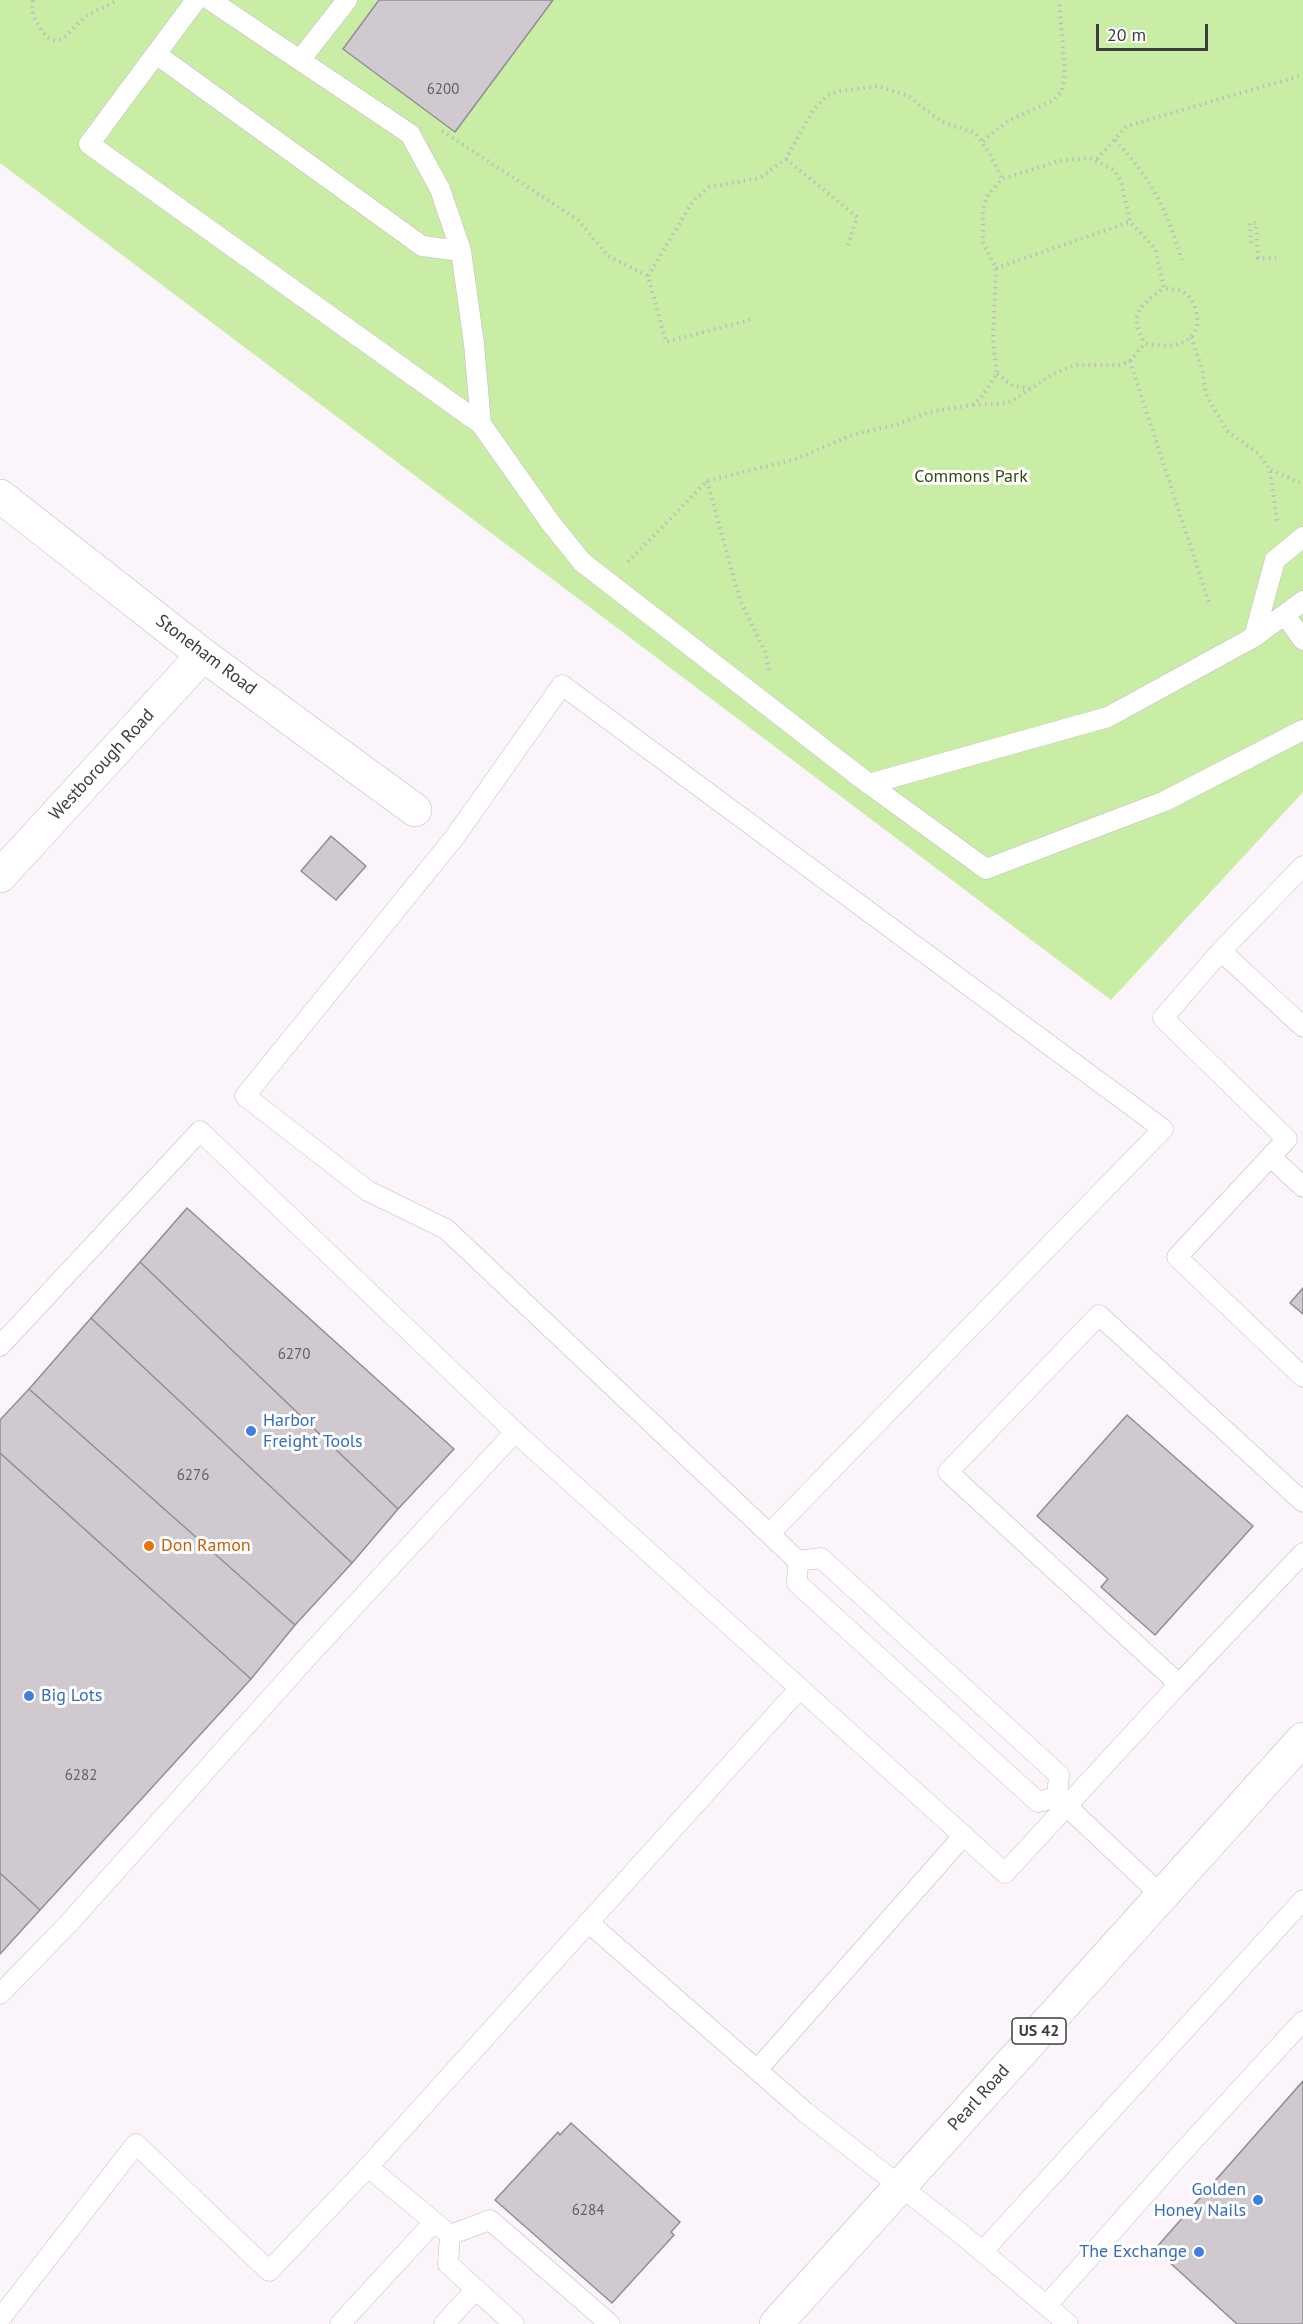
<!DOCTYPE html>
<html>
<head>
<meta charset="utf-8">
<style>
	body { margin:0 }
	#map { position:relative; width:1303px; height:2324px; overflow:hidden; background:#fbf5fb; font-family:"PT Sans",sans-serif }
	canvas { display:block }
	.scale { position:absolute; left:1096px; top:24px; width:112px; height:27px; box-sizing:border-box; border:3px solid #3e3c3e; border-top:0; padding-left:8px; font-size:18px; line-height:21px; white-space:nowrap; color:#3e3c3e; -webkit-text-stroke:4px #fff; paint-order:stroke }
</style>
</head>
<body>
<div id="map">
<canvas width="1303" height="2324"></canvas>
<div class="scale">20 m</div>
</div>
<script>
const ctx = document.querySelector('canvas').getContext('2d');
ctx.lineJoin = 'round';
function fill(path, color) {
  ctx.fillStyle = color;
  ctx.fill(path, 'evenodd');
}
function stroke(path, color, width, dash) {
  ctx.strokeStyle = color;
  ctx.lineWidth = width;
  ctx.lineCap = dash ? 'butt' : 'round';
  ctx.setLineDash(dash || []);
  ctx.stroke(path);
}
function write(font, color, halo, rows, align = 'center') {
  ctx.font = font + ' "PT Sans",sans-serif';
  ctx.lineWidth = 6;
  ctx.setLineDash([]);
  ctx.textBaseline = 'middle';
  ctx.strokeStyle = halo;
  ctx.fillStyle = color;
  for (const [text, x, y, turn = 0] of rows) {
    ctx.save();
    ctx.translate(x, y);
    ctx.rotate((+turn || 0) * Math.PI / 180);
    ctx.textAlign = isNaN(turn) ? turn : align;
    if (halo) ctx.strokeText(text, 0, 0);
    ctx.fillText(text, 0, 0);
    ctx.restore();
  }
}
const green = new Path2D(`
	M0,0H1303V792L1111,1000L0,163Z`);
const building = new Path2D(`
	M379,0H553L455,132L343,49Z
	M331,836L366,866L336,900L301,871Z
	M187,1208L454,1449L398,1509L140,1262Z
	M140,1262L398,1509L352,1563L91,1318Z
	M1303,1288V1314L1290,1303Z
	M91,1318L352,1563L295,1625L29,1389Z
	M29,1389L295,1625L251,1679L0,1453V1420Z
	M1127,1415L1253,1526L1155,1635L1101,1587L1108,1579L1037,1516Z
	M0,1453L251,1679L40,1910L0,1873Z
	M0,1873L40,1910L0,1954Z
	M1303,2081V2324H1237L1155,2249Z
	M571,2123L680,2222L671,2232L674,2235L612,2303L495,2200L558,2132L560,2135Z`);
const path = new Path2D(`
	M33,0C31,10 33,17 39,26C58,59 71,26 88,15C98,9 108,6 118,0
	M442,131L578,220L608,256L648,276L666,342L753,319
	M1115,140C1152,179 1166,209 1182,260
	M983,141L1008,121L1054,100L1062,91L1065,74L1059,0
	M786,159L857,217L848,245
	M1097,159L1127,126L1303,75
	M1251,243L1250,223H1256L1258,258H1276
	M996,268L1130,222
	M648,276L693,201L709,187L760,178L786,159L813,110L828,95L841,91L878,86L908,96L942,122L975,133L990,154L1002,179
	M1191,337L1202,368L1206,394L1227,431L1259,454L1270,470L1277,521
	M1130,361L1145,343
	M997,374L1013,386L1032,389
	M973,405L1008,403L1055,373L1075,365H1120L1130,361L1210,606
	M1271,470L1303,484
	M707,481L740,600L765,652L769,670
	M628,562L707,481L796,459L852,435L898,424L929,412L972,405L980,399L997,374L993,339L996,268L983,243V208L988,195L1002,179L1059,161L1090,158L1114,170L1121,181L1130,222L1155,248L1164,288C1141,305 1127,314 1145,343C1168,350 1205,345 1196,311C1194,304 1191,296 1183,292C1178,289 1170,289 1164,288`);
const service = new Path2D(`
	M196,0L89,144L481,424L550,522L582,562L869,784L986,869L1165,801L1303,730
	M210,0L410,134L440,189L461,251L474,344L481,424
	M156,54L422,246L461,251
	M300,60L347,0
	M1285,615L1303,640
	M1254,637L1303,601
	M869,784L1108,717L1254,637L1275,560L1303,537
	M1303,866L1221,951L1163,1018L1287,1139L1177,1257L1303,1377
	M1221,951L1303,1027
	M1271,1157L1303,1187
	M0,1346L200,1131L515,1432
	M1303,1502L1099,1315L948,1472L1179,1684L1303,1553
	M771,1532L1163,1129L562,685L454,838L245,1096L368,1191L446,1229L798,1561
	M821,1558L1059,1775L1057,1797L1038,1802L797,1583L798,1561Z
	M1057,1797L1162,1896
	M588,1922L805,2112L959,2232L1068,2324
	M0,1994L69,1923L311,1653L515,1432L1005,1873L1179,1684
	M757,2070L964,1835
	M368,2167L444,2230
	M450,2235L490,2220L610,2324
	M450,2235L448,2264L514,2324
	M982,2252L1303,1900
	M1047,2305L1178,2157L1303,2021
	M0,2319L136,2144L269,2271L368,2167L800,1688
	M340,2324L434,2222
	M444,2324L476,2289`);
const minor = new Path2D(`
	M0,496L203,655L415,810
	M0,876L203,655`);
const primary = new Path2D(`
	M776,2324L1303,1739`);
const markers = [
	[251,1431,6,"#3f7fe0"],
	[149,1546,6,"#e8710a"],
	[29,1696,6,"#3f7fe0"],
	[1258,2200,6,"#3f7fe0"],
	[1199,2252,6,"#3f7fe0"]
];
const numberNames = [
	["6200",443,90],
	["6270",294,1355],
	["6276",193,1476],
	["6282",81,1776],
	["6284",588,2211]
];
const shields = [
	[1039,2031,54]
];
const shieldNames = [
	["US 42",1039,2031]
];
const parkNames = [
	["Commons Park",971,477]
];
const streetNames = [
	["Stoneham Road",206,655,37],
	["Westborough Road",102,765,-47],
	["Pearl Road",979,2098,-48]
];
const shopNames = [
	["Harbor",263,1421],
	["Freight Tools",263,1442],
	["Big Lots",41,1696],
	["Golden",1246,2190,"right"],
	["Honey Nails",1246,2211,"right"],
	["The Exchange",1187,2252,"right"]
];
const foodNames = [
	["Don Ramon",161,1546]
];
fill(green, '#caeda6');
fill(building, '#d0cad0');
stroke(building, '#938d93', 1.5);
stroke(service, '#c0bac0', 21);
stroke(minor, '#c0bac0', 34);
stroke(primary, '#c0bac0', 34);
stroke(path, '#bfbbbf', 4, [1.5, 4.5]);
stroke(service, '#fff', 20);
stroke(minor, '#fff', 33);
stroke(primary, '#fff', 33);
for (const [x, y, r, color] of markers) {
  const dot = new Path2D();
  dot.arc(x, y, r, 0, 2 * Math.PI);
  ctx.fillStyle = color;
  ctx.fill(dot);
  stroke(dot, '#fff', 2);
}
write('15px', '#626062', null, numberNames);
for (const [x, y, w] of shields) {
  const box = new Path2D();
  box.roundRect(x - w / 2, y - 13, w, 26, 4.5);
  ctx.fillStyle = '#fff';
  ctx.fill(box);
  stroke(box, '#3e3c3e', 1.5);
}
write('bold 16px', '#3e3c3e', null, shieldNames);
write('18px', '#324b0c', '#fff', parkNames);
write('18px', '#3e3c3e', '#fff', streetNames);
write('18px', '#366cbe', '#fff', shopNames, 'left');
write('18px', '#c56008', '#fff', foodNames, 'left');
</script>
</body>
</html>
